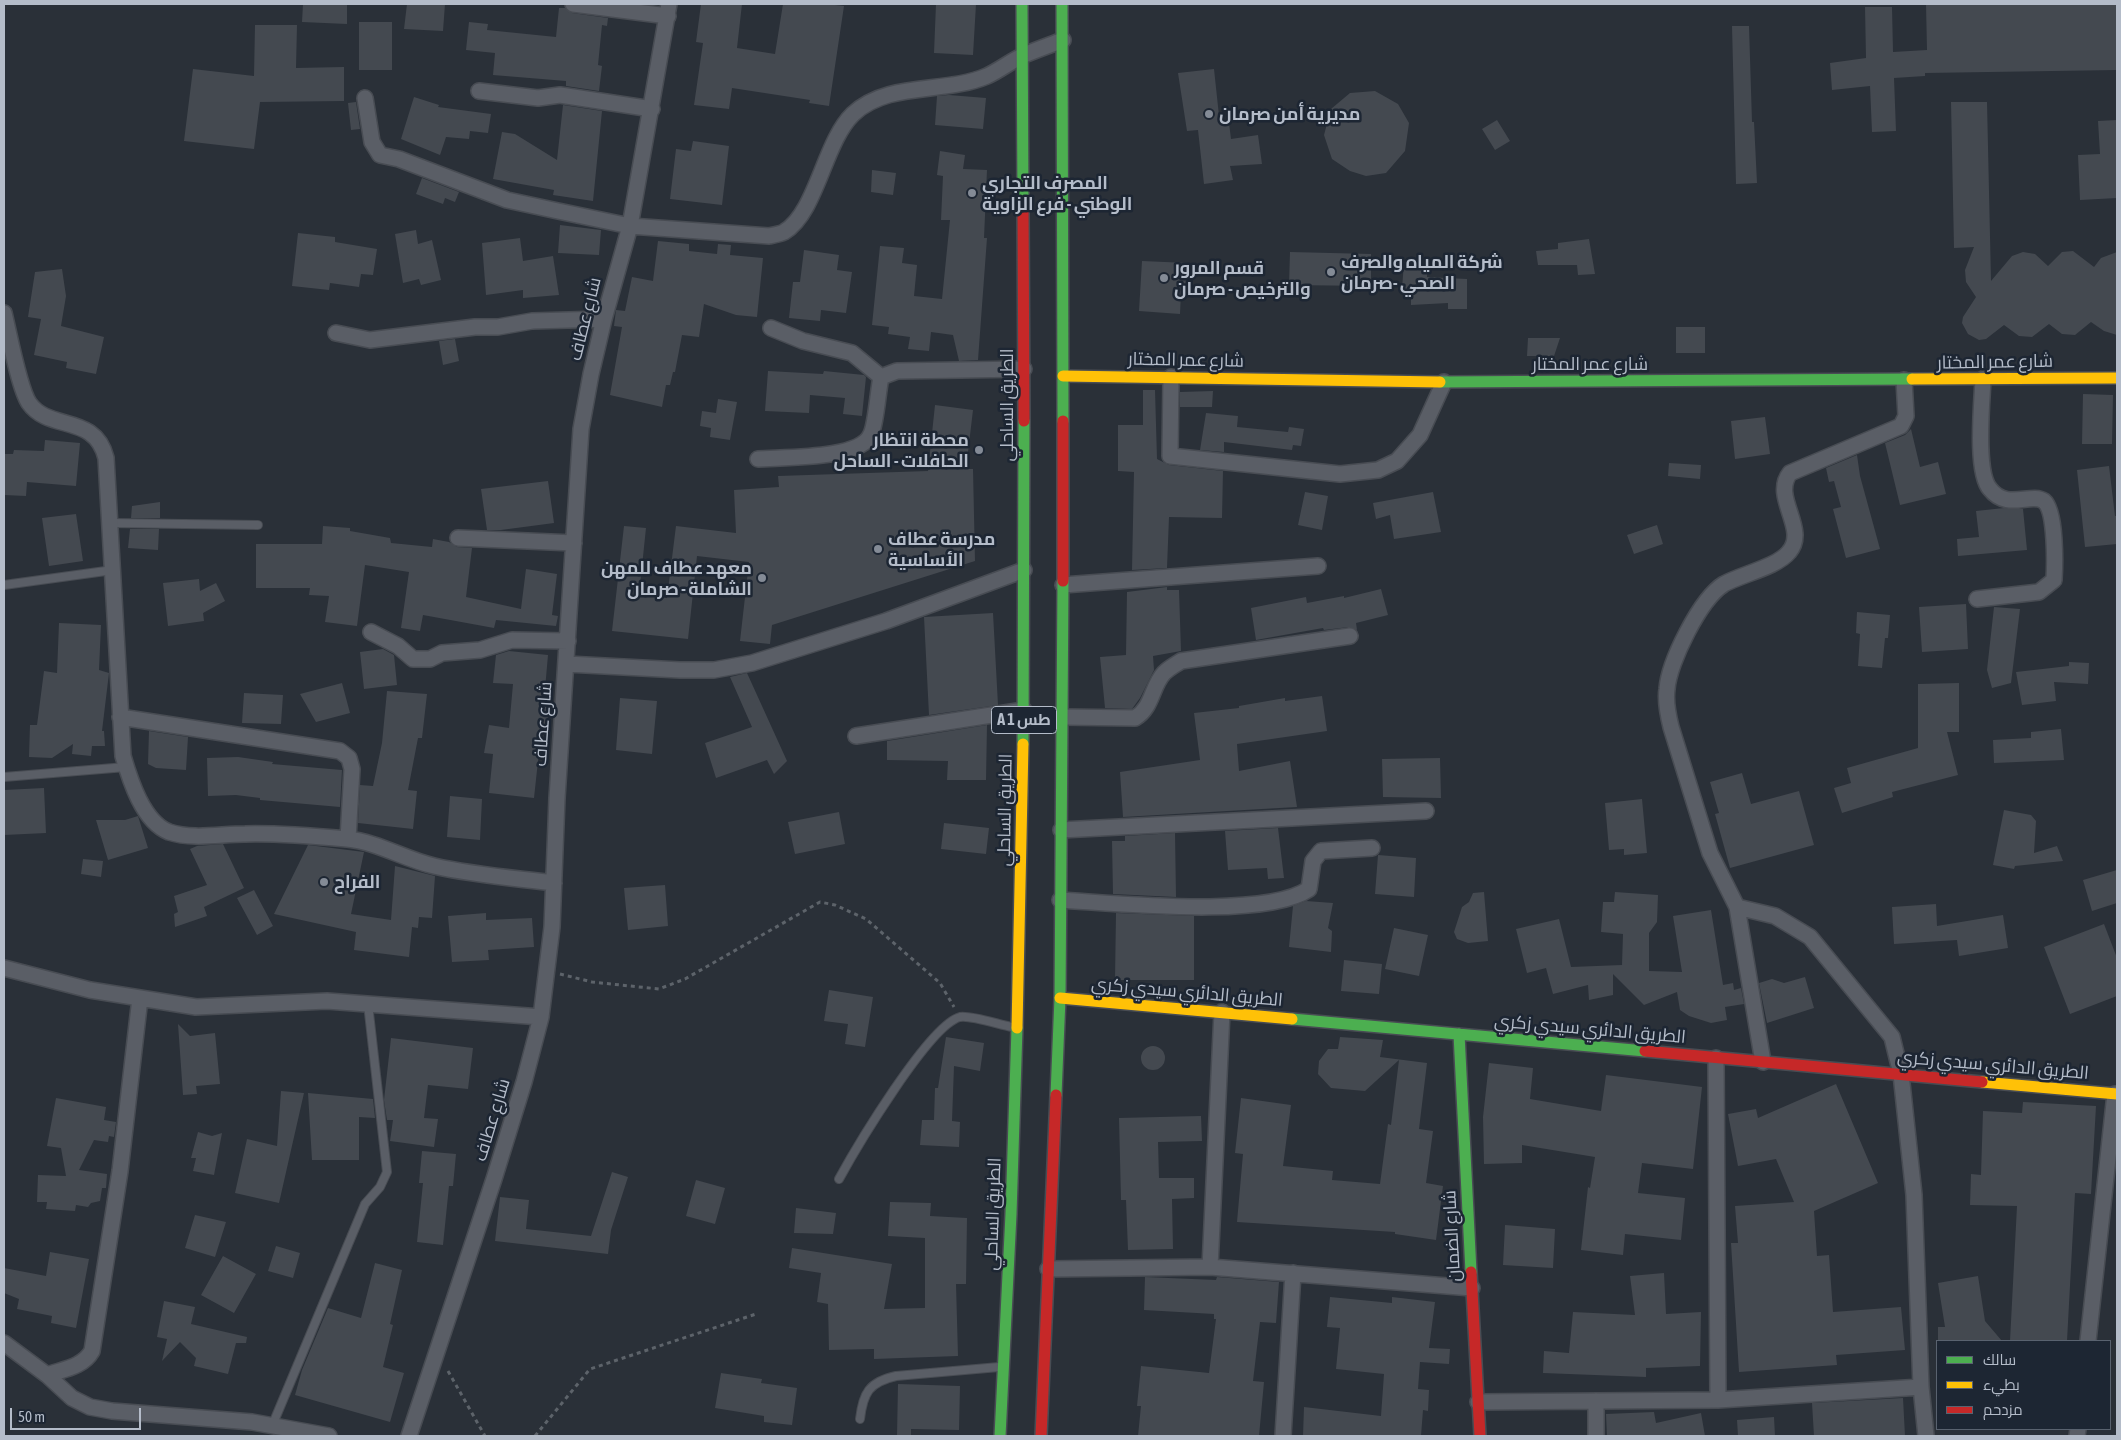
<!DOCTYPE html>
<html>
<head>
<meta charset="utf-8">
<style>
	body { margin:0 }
	#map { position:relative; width:2121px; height:1440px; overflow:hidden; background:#2a3038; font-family:"Asap Condensed",Cairo,sans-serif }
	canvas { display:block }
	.frame { position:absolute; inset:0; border:5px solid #b4bcc9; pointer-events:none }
	.legend { position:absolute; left:1936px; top:1340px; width:175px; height:90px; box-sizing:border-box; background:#1d2633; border:1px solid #59626f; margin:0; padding:6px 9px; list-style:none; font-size:15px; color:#b4bcc9 }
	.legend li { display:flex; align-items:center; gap:10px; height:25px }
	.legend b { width:25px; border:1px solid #59626f }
	.scale { position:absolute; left:10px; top:1408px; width:131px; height:22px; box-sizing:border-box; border:2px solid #b4bcc9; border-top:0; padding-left:6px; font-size:15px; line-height:18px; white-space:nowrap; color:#b4bcc9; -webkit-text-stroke:4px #1d2633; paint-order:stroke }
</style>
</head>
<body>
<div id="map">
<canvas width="2121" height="1440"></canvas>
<div class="frame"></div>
<ul class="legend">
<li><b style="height:6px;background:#4caf50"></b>سالك</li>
<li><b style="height:6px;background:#ffc107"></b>بطيء</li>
<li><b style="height:6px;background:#c62828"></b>مزدحم</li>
</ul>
<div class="scale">50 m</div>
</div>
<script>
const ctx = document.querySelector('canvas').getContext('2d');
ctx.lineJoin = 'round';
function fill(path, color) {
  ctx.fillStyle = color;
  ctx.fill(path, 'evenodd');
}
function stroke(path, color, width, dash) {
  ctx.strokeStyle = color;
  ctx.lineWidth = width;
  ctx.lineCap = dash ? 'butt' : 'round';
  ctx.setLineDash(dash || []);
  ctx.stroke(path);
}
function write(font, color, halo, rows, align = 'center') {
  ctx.font = font + ' "Asap Condensed",Cairo,sans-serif';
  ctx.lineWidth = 5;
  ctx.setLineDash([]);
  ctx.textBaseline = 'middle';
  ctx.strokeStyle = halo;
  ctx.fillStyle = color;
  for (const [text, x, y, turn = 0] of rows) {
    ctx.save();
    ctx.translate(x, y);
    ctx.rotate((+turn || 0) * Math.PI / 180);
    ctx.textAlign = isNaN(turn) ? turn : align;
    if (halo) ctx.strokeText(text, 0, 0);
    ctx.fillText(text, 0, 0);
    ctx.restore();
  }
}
const building = new Path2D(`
	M303,4H347V24L302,22Z
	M407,4H445L443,31L404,29Z
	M701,4H742L737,48L775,54L783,4H826L844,6L829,106L809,103L810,100L732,88L729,109L694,105L703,43L696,42Z
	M936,4H976L973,55L934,53Z
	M1926,4H2117V70L1925,73V76L1894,78L1896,131L1872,132L1870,86L1832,90L1830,63L1866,58L1865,7H1892L1893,52L1927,50Z
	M559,8H565L572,13L608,18L607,26L602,25L598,65L602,66L599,91L566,86V81L493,75L495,53L466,50L469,22L488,24L487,30L556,37Z
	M359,22H392V70H359Z
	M255,25H297L296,68L344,67V101L260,102L254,149L184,141L193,69L254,76Z
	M1732,26H1749L1752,122H1754L1757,183L1736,184Z
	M1214,69L1220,125L1229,123L1231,139L1258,135L1262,164L1230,166L1233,180L1204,184L1198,130L1187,131L1178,73Z
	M1375,91L1398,104L1409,123L1405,151L1386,173L1366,176L1350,171L1332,159L1324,135L1331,109L1350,93Z
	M949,95L986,98L983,129L935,125L937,96Z
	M414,97L439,105L438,107L491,114L488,133L470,131L469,139L446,137L440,155L401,139Z
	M356,102L360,129L351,130L348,103Z
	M1951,102H1987L1991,281L2012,256L2023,252L2035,254L2048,266L2062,252L2073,251L2094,267L2101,258L2117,252V335L2104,331L2091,322L2075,335L2062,334L2049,324L2032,337L2019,336L2004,325L1986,339L1979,340L1968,334L1962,323L1963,317L1976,297L1966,282L1965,270L1974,247L1954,248Z
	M563,105L602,111L593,201L553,195L554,190L493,179L502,132L515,134L557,160Z
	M1497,120L1510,141L1495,150L1482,129Z
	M2117,120V198L2080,200L2078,155L2100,154L2098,121Z
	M693,141L729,146L722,205L670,199L676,149L691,151Z
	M940,151L965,155L963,169L987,170L984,238H987L978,360L959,361L953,335L931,332L929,351L908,349L910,337L888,334L889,327L872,325L880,246L904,248L902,263L917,265L914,296L942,299L950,220H941L943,176L937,175Z
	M872,170L896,173L893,195L871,192Z
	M422,178L459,192L455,202L445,198L443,204L416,194Z
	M560,225L601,230L599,255L558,253Z
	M416,230L418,244L432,240L441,280L421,285L419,279L403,283L395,234Z
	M298,233L335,237V242L377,249L373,275L361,274L359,287L330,283L329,290L292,286Z
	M520,238L523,261L553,256L559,295L523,298V290L486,295L482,243Z
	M1589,239L1595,274L1578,275L1577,265H1538L1536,251L1558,249V243Z
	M658,241L689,244V251L717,254L718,244L731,245L730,255L763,258L757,317L736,315L704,304L699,337L682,335L675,372H673L670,385H666L662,407L610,395L622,327L614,326L616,310L625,311L632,277L653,281Z
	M804,250L839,255L837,270L852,272L846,313L821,310L820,321L789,318L793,282H800Z
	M1290,252L1371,254V286L1289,285Z
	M1142,261L1188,263L1187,293L1181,292L1180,314L1139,311Z
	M1404,262L1427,263V277L1467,279V309H1448V303L1411,305V289H1402Z
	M62,269L66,296L61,326L104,337L96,374L66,368L67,362L34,355L41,319L28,317L35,272Z
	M1676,327H1705V353H1676Z
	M1528,338H1560L1554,356H1527Z
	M455,339L459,361L443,365L439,341Z
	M768,371L823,374L824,371L864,375L866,377L862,416L843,414L845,398L810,395L809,413L765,411Z
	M1143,390H1155L1157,459L1169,465L1223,471L1222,518L1169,517L1167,568L1132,570L1134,472L1118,471V425H1143Z
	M1213,391L1212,407H1180V392Z
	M2083,394L2113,395L2112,444H2082Z
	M718,399L737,402L730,440L710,437L711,428L700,426L702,411L716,413Z
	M935,405L973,410L966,469H973L975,561L772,625L770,644L740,641L749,562L697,556L688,639L612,631L624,526L646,528L639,595L667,598L676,526L736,533L734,490L779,487L778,476L928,471Z
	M1206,413L1238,416L1237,427L1288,432L1289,427L1304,429L1301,446L1293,445L1292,450L1224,442V452L1200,450Z
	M1765,417L1770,454L1735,459L1731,421Z
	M1911,429L1920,467L1938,462L1946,494L1900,505L1885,443L1905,435Z
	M45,440L80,443L76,486L27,482L26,496L4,495V454H13L14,450L44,451Z
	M1857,455L1860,476L1880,549L1846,558L1833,509L1841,507L1834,481L1829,482L1826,468Z
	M1669,463L1701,465L1700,479L1668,476Z
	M2109,466L2115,516H2117V544L2085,547L2077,470Z
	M548,481L554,523L501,530H487L481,489Z
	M1305,492L1328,496L1322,530L1298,525Z
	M1433,492L1441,532L1394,539L1390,515L1376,519L1373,503Z
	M160,502V518H131L132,506Z
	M2004,508L2023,509L2027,550L1958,556L1957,539L1979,537L1976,511Z
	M76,514L83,561L49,566L42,518Z
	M1657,525L1663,544L1634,554L1627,535Z
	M323,526L350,528V531L390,538L391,543L432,547L433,539L449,542L457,547L472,548L466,597L521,609L526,569L557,574L552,615L558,616L556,626L496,620L494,628L423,615L420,631L401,628L409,572L365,565L357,626L325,622L329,596L309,595L310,588H256V544H322Z
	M130,529H159L158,550L128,548Z
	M199,579L200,591L216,583L225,601L203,613L204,621L168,626L163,583Z
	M1167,587V590H1179L1181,651L1153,656L1154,670L1140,698L1132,709L1105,708L1100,657L1126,655L1127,592Z
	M1381,589L1388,615L1356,623L1357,630L1349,627L1324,630L1323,628L1256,640L1251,608L1306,597L1307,603L1344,596V598Z
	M1966,604L1968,649L1922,652L1919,607Z
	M1994,607L2020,609L2011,683L1992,688L1987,670Z
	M1857,612L1890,615L1888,638H1885L1882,668L1858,666L1860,634L1856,633Z
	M993,613L998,705L929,715L924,617Z
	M59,623L101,625L99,670L109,673L102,731H104L105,746H92L91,756L72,754L73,744L52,758L29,757L30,725H37L44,671L57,673Z
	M383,649L394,655L397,685L364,689L360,652Z
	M509,651L548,655L545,689L550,690L547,724H542L534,798L489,793L493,754L484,753L489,725L509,728L513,684L493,683L496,655Z
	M2069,662L2089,663L2088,684L2054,682L2056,701L2022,705L2016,672L2069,666Z
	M747,673L787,761L774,774L767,760L716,778L705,743L752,727L730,677Z
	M342,683L350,713L316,722L300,694Z
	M1959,683V732H1947L1958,775L1892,792L1893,797L1842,813L1834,788L1851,783L1847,768L1918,748V684Z
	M387,691L427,694L422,738H418L408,790L417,791L413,829L358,823L360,785L373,786L382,743Z
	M244,693L283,695L281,724L242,723Z
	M1322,696L1327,731L1237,744L1239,771L1290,761L1297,807L1123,817L1120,772L1200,760L1194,713L1239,708V706L1285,698V701Z
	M620,698L657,701L652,754L616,750Z
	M987,725L986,780H947L948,761L887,760V741Z
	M2061,729L2064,760L1994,763L1993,740L2031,738V732Z
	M149,731L188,737L186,770L156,768L148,764Z
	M238,757L273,762L272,764L342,770L340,807L260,800V798L236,795L208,796L207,758Z
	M1440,758L1441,798L1383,797L1382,759Z
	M1742,773L1751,804L1799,791L1814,845L1730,868L1715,814L1719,813L1710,782Z
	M44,788L46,833L4,835V790Z
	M450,796L482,799L480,840L447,837Z
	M1642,799L1647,853L1624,855V849L1609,850L1605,803Z
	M2004,810L2031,815L2036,821L2034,853L2057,846L2063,861L2015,866L2014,869L1993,865Z
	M839,812L845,844L795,854L788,822Z
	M138,816L148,848L108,860L96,820H125Z
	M944,823L989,828L986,854L941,849Z
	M1278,828L1284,878L1268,879L1267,868L1228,870L1225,831Z
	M1175,833L1176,897L1113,894L1112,841H1125V836Z
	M223,844L244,888L204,907L207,916L175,927L174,914L178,912L174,896L207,885L190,849L197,846Z
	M308,845L364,852L351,914L391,920L395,866L435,876L432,918L419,917L418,928L412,927L409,957L354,950L356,932L274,914Z
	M1378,855L1416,858L1414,897L1375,894Z
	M83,859L103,861L101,877L81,874Z
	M2117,870V903L2092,911L2083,880Z
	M665,885L668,926L628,930L624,888Z
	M254,890L273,926L257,935L237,898Z
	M1484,892L1488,941L1468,943L1457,939L1454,932L1462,907L1469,902L1473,893Z
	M1615,892L1658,895L1657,922L1649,933V971L1682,972L1673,916L1711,910L1723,985L1733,983L1734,990L1741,988L1744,1004L1725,1007L1727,1020L1711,1023L1689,1016L1680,1010L1677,992L1644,1005L1613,974V995L1589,1000L1588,985L1553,994L1546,968L1527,973L1516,929L1559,919L1571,967L1622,965L1623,934L1601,932L1603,902H1614Z
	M1306,901L1333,903L1328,928L1332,931L1331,952L1289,947L1293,906Z
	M1936,904L1937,926L2003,915L2008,948L1959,956L1957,940L1894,944L1892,907Z
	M486,913V920L532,918L534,947L488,950L489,960L452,962L448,916Z
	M1116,913L1194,916V980H1115Z
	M2104,924L2117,958V996L2070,1014L2044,947Z
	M1394,928L1428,935L1419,976L1385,969Z
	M1344,960L1382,964L1379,994L1341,991Z
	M1805,977L1814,1008L1767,1023L1759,983L1772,979L1784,983Z
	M829,990L873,997L865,1047L845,1044L848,1024L824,1021Z
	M178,1024L190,1036L215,1033L220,1084L196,1086L197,1094L183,1095Z
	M946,1037L984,1043L980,1071L954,1066L952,1121L960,1122L959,1147L920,1145L922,1120H934L935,1088H938Z
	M1340,1037L1383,1040L1380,1057L1427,1063L1419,1129L1433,1131L1426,1183L1443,1186L1436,1240L1395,1234V1232L1237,1222L1243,1154L1235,1153L1241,1098L1291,1105L1283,1166L1333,1171L1332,1180L1380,1184L1388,1124L1391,1125L1399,1060L1365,1091L1331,1088L1318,1074L1319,1061L1328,1049H1338Z
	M391,1038L473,1048L468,1089L428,1085L424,1118L438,1119L434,1147L390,1141L393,1120H387L384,1100Z
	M1141 1058a12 12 0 1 1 24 0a12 12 0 1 1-24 0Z
	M1489,1063L1533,1068L1530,1099L1601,1111L1606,1075L1702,1087L1693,1169L1642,1163L1638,1193L1685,1198L1681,1240L1625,1234L1623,1255L1581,1250L1588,1187L1590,1188L1595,1157L1522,1145V1163L1484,1164L1483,1117Z
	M1836,1084L1878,1183L1814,1211L1817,1256L1829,1255L1833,1312L1901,1307L1905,1350L1836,1355L1837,1365L1739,1372L1731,1243H1738L1735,1206L1794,1202L1776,1159L1738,1166L1728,1114L1756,1109L1758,1118Z
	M281,1091L304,1093L279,1203L235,1193L247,1139L277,1146Z
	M308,1093L373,1099L375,1118L359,1117V1160H312Z
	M56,1098L106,1107L104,1120L116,1122L114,1137L109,1136L108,1142L94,1140L79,1170L107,1174L106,1188H102L100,1201L91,1203L88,1207L76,1205L75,1211L46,1209L47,1202H37L38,1175L66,1176L61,1148L47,1146Z
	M2023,1102L2096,1106L2091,1194L2075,1193L2067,1341H2010L2017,1206L1970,1205L1971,1174L1981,1175L1983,1111L2022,1113Z
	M1201,1116L1202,1141L1158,1142L1159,1178H1194V1198L1172,1199L1173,1249L1128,1250L1126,1200H1121L1119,1118Z
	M198,1132L212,1136L222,1133L214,1175L193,1171L196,1158H191Z
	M422,1151L456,1154L453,1186H449L443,1245L417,1242L423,1183H419Z
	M612,1172L628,1177L611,1230L608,1254L495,1241L500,1197L529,1200L526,1229L591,1236Z
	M696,1180L725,1188L715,1224L686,1216Z
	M890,1202L931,1203L930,1216L967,1218L966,1284H956L958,1356L874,1359V1349L829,1350L828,1304L817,1302L821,1273L789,1268L792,1248L892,1264L884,1309L925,1308V1238L888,1236Z
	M796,1208L836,1213L833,1234L794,1233Z
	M195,1215L226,1222L215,1257L185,1248Z
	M1505,1225L1555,1229L1553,1268L1503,1265Z
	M276,1246L300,1253L293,1278L268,1271Z
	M50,1252L89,1259L76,1328L51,1323L52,1316L17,1309L19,1299L4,1293V1268L46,1276Z
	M223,1256L256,1274L234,1313L201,1295Z
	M375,1263L402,1270L390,1324L393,1325L383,1367L404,1373L390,1422L295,1395L302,1370L328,1308L361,1318Z
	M1664,1273L1666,1314L1701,1312L1700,1366L1646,1368V1377L1543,1373L1544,1351L1569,1353L1573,1312L1635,1315L1630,1276Z
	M1978,1276L1985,1321L2002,1341H1938V1327H1945L1938,1283Z
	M1145,1277L1216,1280L1217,1277L1279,1282L1276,1323L1260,1322L1253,1381L1264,1382L1259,1436H1138L1141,1406H1137L1141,1366L1209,1373L1216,1319H1214V1314L1144,1310Z
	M1330,1297L1392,1303V1297L1435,1302L1429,1348L1450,1349L1449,1364L1420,1362L1418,1389L1429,1390L1428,1411L1423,1410L1421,1436H1303L1304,1407L1381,1416L1384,1374L1336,1369L1340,1328L1327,1327Z
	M164,1301L195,1307L191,1324L247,1337L246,1343H236L228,1374L194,1366L196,1358L180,1342L162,1361L167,1339L157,1337Z
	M721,1373L762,1379L761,1383L797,1388L792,1425L764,1422V1416L715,1408Z
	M898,1384L960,1386L959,1430L911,1429V1436H897Z
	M1903,1398L1905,1436H1814L1812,1403Z
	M1654,1412L1656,1423L1701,1413L1705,1436H1607L1606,1414Z
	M1774,1417L1775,1436H1738L1737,1420Z`);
const path = new Path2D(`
	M560,974L592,982L659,989L685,979L820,902L835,905L866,919L940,983L954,1007
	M448,1371L485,1436
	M535,1436L590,1369L756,1314`);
const lane = new Path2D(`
	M110,523L258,525
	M4,585L113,570
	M4,777L126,767
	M839,1179C856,1148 929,1025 960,1017C971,1015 1000,1025 1012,1027
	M860,1419C863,1393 869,1382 896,1376L999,1367
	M272,1426L365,1204L380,1187L387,1172L368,1004`);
const street = new Path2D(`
	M573,4L668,16
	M479,91L538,98L560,95L652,109
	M365,98L372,142L380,155L399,159L507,200L558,211L630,226L769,236C774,235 780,234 784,232C817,212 824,142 853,114C888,81 945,94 987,76C1000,70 1011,61 1024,55C1036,50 1050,45 1063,40
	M4,313C9,333 19,388 29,403C49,432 95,413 106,458L123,756C130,780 143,822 169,832C194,840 220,834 245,834C278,833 313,836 347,839C378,842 404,859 434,866C473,875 514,878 554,883
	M771,328L803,341L852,353L881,377
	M336,333L370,340L475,327H498L532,321L604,319
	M1171,377L1170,456L1340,474L1378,470L1397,461L1420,435L1444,382
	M1904,380L1906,416L1901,426L1790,473C1771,497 1809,529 1789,552C1777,567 1742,574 1724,584C1700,599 1669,662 1667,689C1665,702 1668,715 1671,727L1710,853L1737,907L1775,916L1810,937L1892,1037L1901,1074L1914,1195L1921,1387L1926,1436
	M758,459C783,457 861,460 871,434C876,424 878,391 881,377L897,371L1024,369
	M458,538L574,543
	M1063,585L1318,566
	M1977,599L2039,592L2054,580C2055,564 2056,511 2044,501C2031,492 2007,511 1990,489C1975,472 1982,403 1983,379
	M371,632L398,646L413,659H430L442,653L480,650L512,640L568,641
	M567,664L680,670H714L752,663L886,621L1024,570
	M120,717L340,751L349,758L352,769L348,839
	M1063,717L1135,718C1153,707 1151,687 1164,673C1169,668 1175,665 1181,661L1350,636
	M856,736L1024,710
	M1061,830L1426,811
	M1060,900C1115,903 1266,919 1309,889L1313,861L1321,851L1372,848
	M1737,907L1763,1062
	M4,968L90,990L196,1007L327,1001L541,1017
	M1716,1058L1718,1400
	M1210,1267L1222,1012
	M1048,1269L1210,1267L1472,1288
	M2088,1341L2115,1094
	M4,1343L47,1375L72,1398L90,1407L112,1411L252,1422L329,1436
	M47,1375C64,1369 83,1367 92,1351L120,1171L140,998
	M1596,1401V1436
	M1478,1402L1718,1400L1921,1387
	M409,1436L494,1179L524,1082L541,1017L552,927L557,798L581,429L591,374L604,319L630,226L669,4
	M1283,1436L1293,1273
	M2077,1436L2078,1429`);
const fast = new Path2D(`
	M1022,4L1023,206
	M1062,4L1063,421
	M1440,382L1912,379
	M1023,744L1024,421
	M1292,1019L1645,1051
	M1459,1034L1471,1272
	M1056,1095L1060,998L1063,581
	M1000,1436L1011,1214L1017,1028`);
const slow = new Path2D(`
	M1063,376L1440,382
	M1912,379L2117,378
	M1060,998L1292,1019
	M1017,1028L1023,744
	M1982,1082L2117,1094`);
const jam = new Path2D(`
	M1023,206L1024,421
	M1063,421V581
	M1645,1051L1982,1082
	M1471,1272L1480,1436
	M1041,1436L1056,1095`);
const markers = [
	[1209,114,5,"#848b96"],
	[972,193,5,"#848b96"],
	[1331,272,5,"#848b96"],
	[1164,278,5,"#848b96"],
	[979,450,5,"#848b96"],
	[878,549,5,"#848b96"],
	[762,578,5,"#848b96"],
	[324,882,5,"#848b96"]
];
const shields = [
	[1024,720,65]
];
const shieldNames = [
	["A 1 طس",1024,720]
];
const poiNames = [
	["مديرية أمن صرمان",1219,114],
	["المصرف التجاري",982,183],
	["الوطني - فرع الزاوية",982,204],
	["شركة المياه والصرف",1341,262],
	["الصحي -صرمان",1341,283],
	["قسم المرور",1174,268],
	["والترخيص - صرمان",1174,289],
	["محطة انتظار",969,440,"right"],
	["الحافلات - الساحل",969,461,"right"],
	["مدرسة عطاف",888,539],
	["الأساسية",888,560],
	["معهد عطاف للمهن",752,568,"right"],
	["الشاملة - صرمان",752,589,"right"],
	["الفراح",334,882]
];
const streetNames = [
	["شارع عطاف",585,319,-76],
	["شارع عمر المختار",1186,360,1],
	["شارع عمر المختار",1995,362,-1],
	["شارع عمر المختار",1590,364],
	["الطريق الساحلي",1007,405,-90],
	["شارع عطاف",543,724,-86],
	["الطريق الساحلي",1005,810,-89],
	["الطريق الدائري سيدي زكري",1187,992,5],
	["الطريق الدائري سيدي زكري",1590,1029,5],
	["الطريق الدائري سيدي زكري",1993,1065,5],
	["شارع عطاف",492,1120,-73],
	["الطريق الساحلي",993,1214,-88],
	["شارع الضمان",1452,1236,-93]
];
fill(building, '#444950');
stroke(lane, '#484c53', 10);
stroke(street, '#484c53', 18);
stroke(fast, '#484c53', 14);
stroke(slow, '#484c53', 14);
stroke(jam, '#484c53', 14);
stroke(path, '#5d636a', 3, [4, 4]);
stroke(lane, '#5a5e66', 8);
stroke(street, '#5a5e66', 15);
stroke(fast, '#4caf50', 11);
stroke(slow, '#ffc107', 11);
stroke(jam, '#c62828', 11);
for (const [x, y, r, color] of markers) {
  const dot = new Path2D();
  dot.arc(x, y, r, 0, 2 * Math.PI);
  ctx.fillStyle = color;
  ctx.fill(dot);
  stroke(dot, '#1d2633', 2);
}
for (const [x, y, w] of shields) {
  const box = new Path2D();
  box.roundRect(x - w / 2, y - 13.5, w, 27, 4);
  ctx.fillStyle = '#1d2633';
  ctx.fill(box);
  stroke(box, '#b4bcc9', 1);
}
write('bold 16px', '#b4bcc9', null, shieldNames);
write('bold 18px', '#b4bcc9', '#1d2633', poiNames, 'left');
write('18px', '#b4bcc9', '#1d2633', streetNames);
</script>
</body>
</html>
